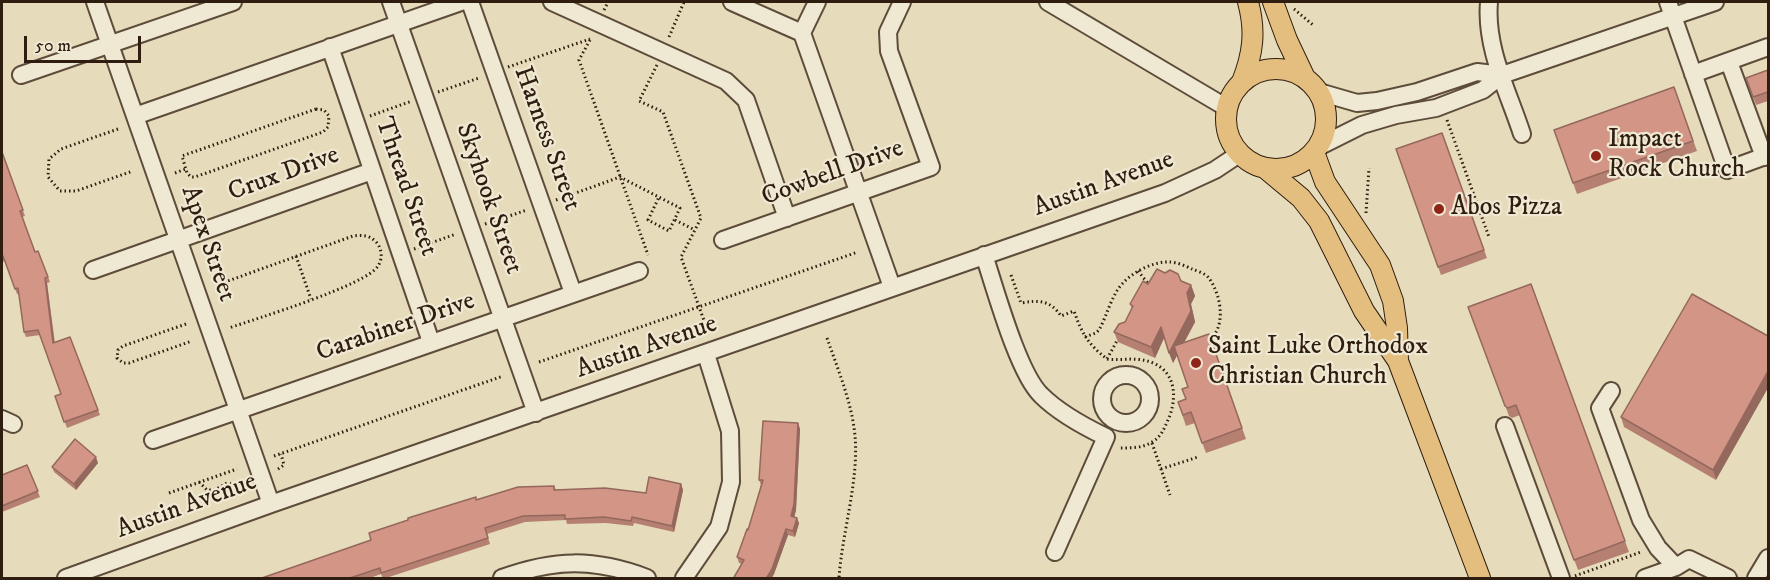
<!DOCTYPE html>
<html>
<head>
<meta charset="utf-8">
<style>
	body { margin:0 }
	#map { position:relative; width:1770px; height:580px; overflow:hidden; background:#e6dbbb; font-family:"IM FELL DW Pica",serif }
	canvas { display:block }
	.frame { position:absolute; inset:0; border:3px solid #2f1d0f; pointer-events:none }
	.scale { position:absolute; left:24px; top:36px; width:117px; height:27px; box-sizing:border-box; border:3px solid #2f1d0f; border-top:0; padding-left:8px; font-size:18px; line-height:21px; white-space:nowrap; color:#2f1d0f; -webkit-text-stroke:4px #efe8d3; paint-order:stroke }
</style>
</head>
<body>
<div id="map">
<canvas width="1770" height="580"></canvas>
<div class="frame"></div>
<div class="scale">50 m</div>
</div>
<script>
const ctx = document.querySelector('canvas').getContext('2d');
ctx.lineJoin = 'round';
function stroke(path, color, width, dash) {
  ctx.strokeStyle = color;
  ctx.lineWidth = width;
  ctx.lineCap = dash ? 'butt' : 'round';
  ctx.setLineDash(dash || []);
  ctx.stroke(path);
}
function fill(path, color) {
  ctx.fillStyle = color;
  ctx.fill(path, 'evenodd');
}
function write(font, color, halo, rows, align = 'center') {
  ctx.font = font + ' "IM FELL DW Pica",serif';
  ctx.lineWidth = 4.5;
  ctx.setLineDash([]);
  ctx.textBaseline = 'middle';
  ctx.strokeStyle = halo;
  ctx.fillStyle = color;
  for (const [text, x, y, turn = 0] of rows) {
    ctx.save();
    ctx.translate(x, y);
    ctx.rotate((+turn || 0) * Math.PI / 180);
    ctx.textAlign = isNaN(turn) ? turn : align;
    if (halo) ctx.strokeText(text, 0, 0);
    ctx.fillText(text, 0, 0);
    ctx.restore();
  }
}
const path = new Path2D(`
	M1294,9L1313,25
	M604,10L608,2
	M669,37L684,2
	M590,40L579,60L648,255
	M657,65L639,101L663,112L701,218L681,257L706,326
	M508,67L590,39
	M438,92L479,78
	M316,109L324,110L329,116L328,127L323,132L195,177H191L187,173L182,156Z
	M370,116L412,101
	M1447,120L1489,237
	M118,129L61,149L49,159L48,177L60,191H76L133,171
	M175,173L186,169
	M556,200L620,177L680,208L669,231L648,220L659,197
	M1366,213L1369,168
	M675,220L695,230
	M485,224L527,210
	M414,249L456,234
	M296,256L311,299
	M1138,271L1150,286
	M1011,275L1021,303C1039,300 1050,300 1061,316L1074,311C1082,334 1088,344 1107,359L1118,339
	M219,300L228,295L225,282L353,236C361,235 369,235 375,241C382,247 383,259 378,266C367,285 255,319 229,328
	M186,324L123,346L118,350L117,358L123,363H129L192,341
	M1085,337L1096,333L1099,330C1107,316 1112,293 1124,282C1134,271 1155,261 1170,262C1176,262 1186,266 1192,269C1197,271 1204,273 1208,277C1221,293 1227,327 1209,340
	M827,338C838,370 852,403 855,436C859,481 842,533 839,578
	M1107,359C1124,361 1136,356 1153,363C1177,373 1177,400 1168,420C1164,429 1161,437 1152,442C1143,448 1131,448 1120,448
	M539,362L858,252
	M1152,443L1170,495
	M274,456L503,376
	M278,469L284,465L281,454
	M1161,469L1198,457
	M199,482L207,490H215L227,483L244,487
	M169,493L237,469
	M1575,576L1641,552`);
const minor = new Path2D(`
	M95,2L271,504
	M391,2L536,413
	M470,2L573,293
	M552,2L726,81L746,100L787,218
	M732,2L802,33
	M1048,2L1227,108
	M1489,2C1485,48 1508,91 1522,134
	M1668,2L1727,170L1768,155
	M802,33L892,287
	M802,33L817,2
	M330,47L431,342
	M1729,62L1764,157
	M1693,74L1768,47
	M21,75L233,2
	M1319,92L1357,103L1377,101L1417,92L1477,72L1502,75
	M135,116L461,2
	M1318,147L1362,125L1396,115L1436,108L1483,90L1502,75L1715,2
	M723,240L931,167L889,51L888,32L902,2
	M984,255C995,288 1018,373 1041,395C1059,413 1083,426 1106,437L1055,552
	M93,270L372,171
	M1102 399a24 24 0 1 1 48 0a24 24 0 1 1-48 0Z
	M1611,391L1600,408L1641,520L1658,548L1676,567L1689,559L1728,578
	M2,419L13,424
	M1505,426L1561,578
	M153,440L639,271
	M66,578L271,504L1165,193L1215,170L1239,154
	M502,578C554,559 594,558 647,578
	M684,578L719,527L731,482L730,431L706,354
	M1645,578L1676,567
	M1756,578L1768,558`);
const major = new Path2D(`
	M1273,2L1287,40L1305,78
	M1226 119a50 50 0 1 1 100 0a50 50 0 1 1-100 0Z
	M1242,82C1253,54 1256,31 1248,2
	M1314,152L1325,182L1380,265L1393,301L1397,328L1398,361
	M1265,168L1301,198L1319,221L1364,311L1398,361L1480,578`);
const wall = new Path2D(`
	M1768,70V101L1756,105L1746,78Z
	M1674,87L1697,151L1577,194L1554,130Z
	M1442,133L1487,258L1441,275L1396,149Z
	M2,152L25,216L22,217L35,252L38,251L50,282L47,283L55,343L70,337L100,415L67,428L55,396L61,394L40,335L26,337L24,332L19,294H17L5,261L2,262Z
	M1165,273L1191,285L1195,296L1191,304L1195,322L1184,343L1209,334L1246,439L1206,453L1195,423L1186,426L1178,402L1186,399L1188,387L1177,355L1173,363L1164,338L1155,358L1118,342L1114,332L1125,322L1132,309L1130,304L1148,284Z
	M1531,284L1629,552L1578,570L1520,415L1512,418L1509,416L1468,307Z
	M1692,294L1716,480L1624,427L1621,417Z
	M798,423L800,429L796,510L794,517L799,523L795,537L788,535L774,574L771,579H733L742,564L739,563L737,557L748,530L761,485L759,480Z
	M98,463L76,490L54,472L52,467Z
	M27,465L40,497L2,512V475Z
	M681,484L683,490L674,532L634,523L633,526L606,523L567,524L566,520L525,522L487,534L490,544L383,579L381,574L367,579H259L371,540L476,500L554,486L556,490L646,493Z`);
const shadedWall = new Path2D(`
	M45,278L47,283L55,349L53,343Z
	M1191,285L1195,296L1191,304L1195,322L1173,363L1169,353L1187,293Z
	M1161,327L1164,338L1155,358L1151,347Z
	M1768,371V388L1716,480L1713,470Z
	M798,423L800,429L796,510L793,522L791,516Z
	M96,457L98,463L76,490L74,484Z
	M681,484L683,490L674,532L672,526Z
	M797,518L799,523L795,537L793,531Z
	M786,529L788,535L774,574L771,579H766Z`);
const building = new Path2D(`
	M1768,70V92L1753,97L1746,78Z
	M1674,87L1693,141L1573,183L1554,130Z
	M1442,133L1484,250L1438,267L1396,149Z
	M2,152L23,210L20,211L35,252L38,251L48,277L45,278L53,343L70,337L98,410L64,422L55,396L61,394L38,330L24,332L18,288L15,289L3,256H2Z
	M1157,269L1165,273L1170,270L1178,274L1181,281L1191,285L1187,293L1191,311L1169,353L1161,327L1151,347L1114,332L1119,324L1125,322L1133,306L1130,304L1143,281L1148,284Z
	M1531,284L1625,541L1574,560L1516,405L1508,408L1505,406L1468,307Z
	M1692,294L1768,336V371L1713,470L1621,417Z
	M1209,334L1242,428L1202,443L1191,412L1183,415L1178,402L1186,399L1182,389L1188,387L1174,346Z
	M763,421L798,423L794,504L791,516L797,518L793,531L786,529L772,569L766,579H733L744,560L737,557L747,529L748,530L763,480H759Z
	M75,439L96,457L74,484L52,467Z
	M27,465L38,491L2,506V475Z
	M649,477L681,484L672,526L632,517L631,521L604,517L565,519V515L523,516L485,528L488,538L381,573L380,568L347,579H259L371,540L369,533L408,520V518L476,497V500L518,487L554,486V490L605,488L646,493Z`);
const markers = [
	[1596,156,6,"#8f2418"],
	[1439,209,6,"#8f2418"],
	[1196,363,6,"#8f2418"]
];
const streetNames = [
	["Harness Street",546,139,70],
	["Cowbell Drive",833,174,-20],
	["Crux Drive",284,175,-20],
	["Austin Avenue",1104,185,-20],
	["Thread Street",405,187,71],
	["Skyhook Street",488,199,71],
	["Apex Street",207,244,71],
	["Carabiner Drive",396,328,-19],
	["Austin Avenue",647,348,-19],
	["Austin Avenue",187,507,-20]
];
const poiNames = [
	["Impact",1608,141],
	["Rock Church",1608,171],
	["Abos Pizza",1451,209],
	["Saint Luke Orthodox",1208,348],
	["Christian Church",1208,378]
];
stroke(minor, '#5d4c3a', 20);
stroke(major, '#2f1d0f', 22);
stroke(path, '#2f1d0f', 3, [1.5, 3]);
stroke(minor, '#efe8d3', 16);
stroke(major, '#e3be7e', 20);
fill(wall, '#b58072');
fill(shadedWall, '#94685d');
fill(building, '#d39585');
stroke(building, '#94685d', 1.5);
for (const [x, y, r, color] of markers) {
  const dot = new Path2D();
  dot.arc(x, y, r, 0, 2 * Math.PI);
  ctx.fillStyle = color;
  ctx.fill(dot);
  stroke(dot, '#efe8d3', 2);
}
write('26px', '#2f1d0f', '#efe8d3', streetNames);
write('26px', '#2f1d0f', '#efe8d3', poiNames, 'left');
</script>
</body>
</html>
